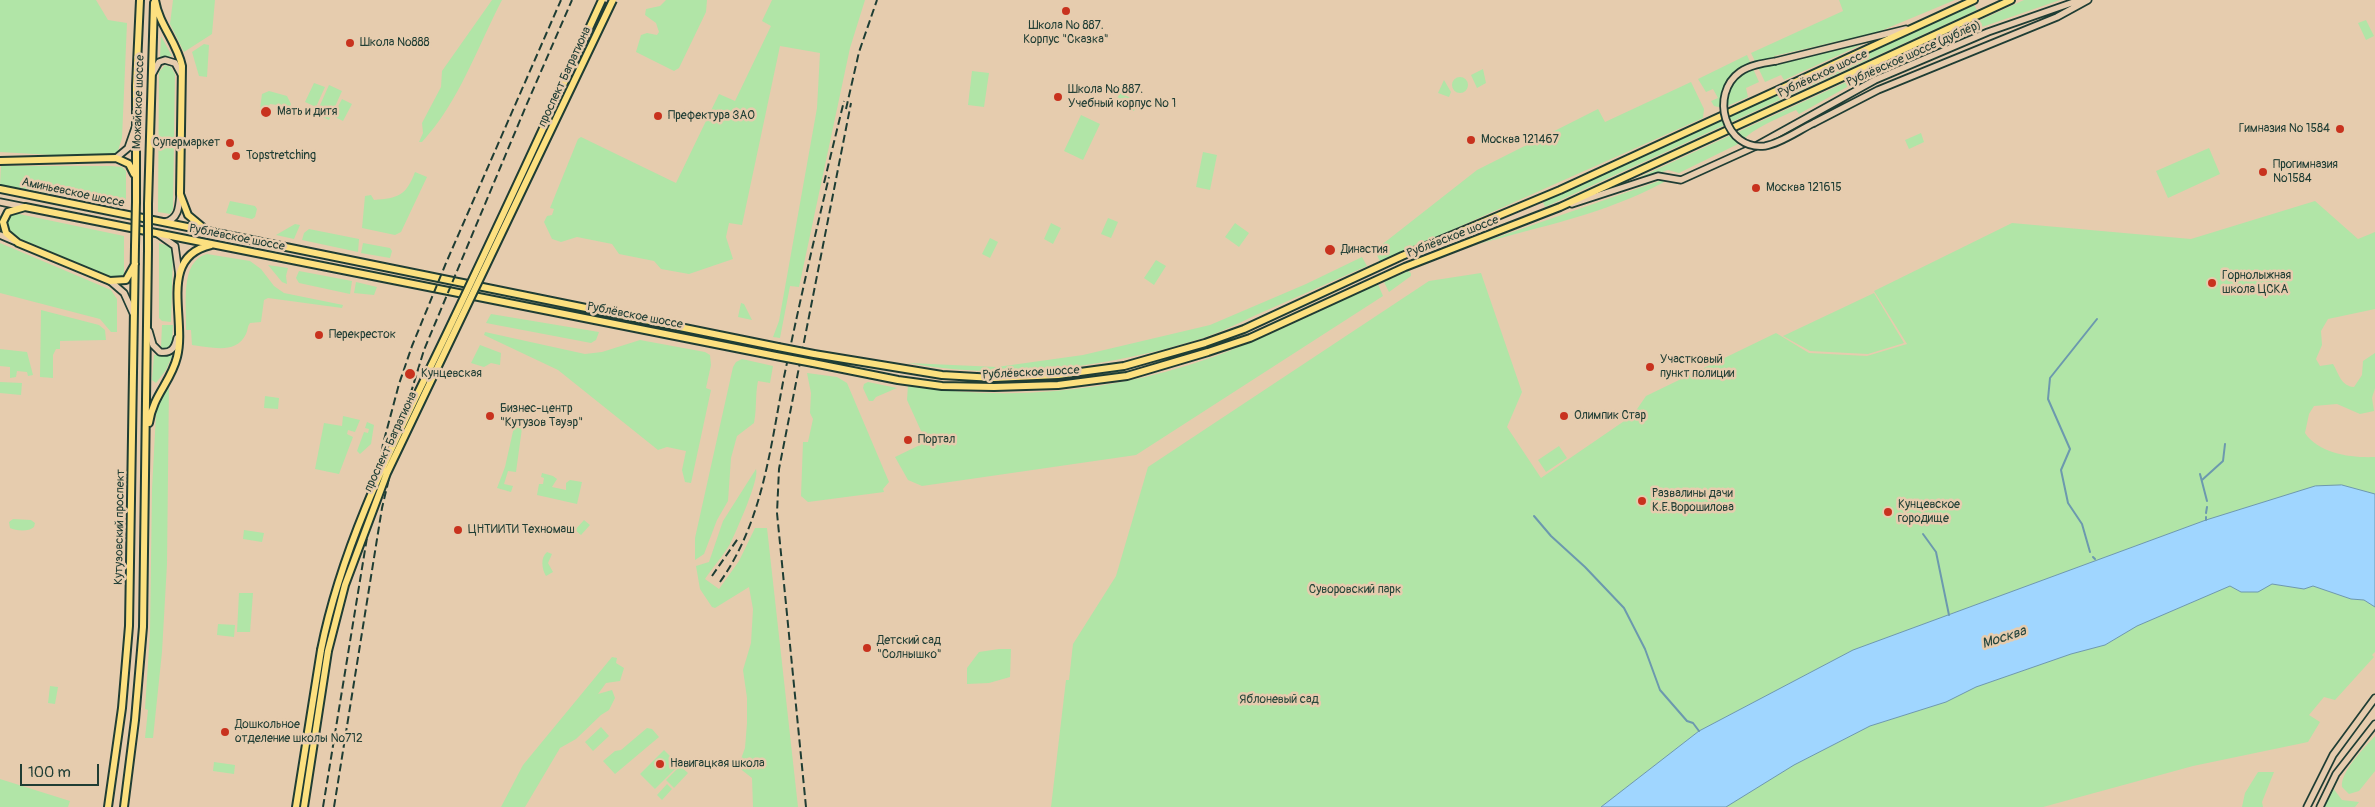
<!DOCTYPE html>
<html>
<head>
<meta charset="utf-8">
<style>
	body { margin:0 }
	#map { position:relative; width:2375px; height:807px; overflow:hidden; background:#e6ccae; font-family:Pangolin,sans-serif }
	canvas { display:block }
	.scale { position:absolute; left:20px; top:764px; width:79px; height:22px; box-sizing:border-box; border:2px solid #1f3d34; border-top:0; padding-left:6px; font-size:15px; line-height:18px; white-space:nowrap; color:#1f3d34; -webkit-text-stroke:4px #e6ccae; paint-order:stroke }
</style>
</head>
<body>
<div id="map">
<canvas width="2375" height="807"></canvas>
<div class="scale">100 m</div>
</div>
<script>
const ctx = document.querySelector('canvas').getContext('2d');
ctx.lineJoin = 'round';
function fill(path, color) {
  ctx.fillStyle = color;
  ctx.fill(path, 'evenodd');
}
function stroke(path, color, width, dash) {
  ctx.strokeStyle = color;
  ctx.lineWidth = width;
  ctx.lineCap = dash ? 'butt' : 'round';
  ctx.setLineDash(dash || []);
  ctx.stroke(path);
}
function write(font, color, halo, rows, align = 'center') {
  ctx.font = font + ' Pangolin,sans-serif';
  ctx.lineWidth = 5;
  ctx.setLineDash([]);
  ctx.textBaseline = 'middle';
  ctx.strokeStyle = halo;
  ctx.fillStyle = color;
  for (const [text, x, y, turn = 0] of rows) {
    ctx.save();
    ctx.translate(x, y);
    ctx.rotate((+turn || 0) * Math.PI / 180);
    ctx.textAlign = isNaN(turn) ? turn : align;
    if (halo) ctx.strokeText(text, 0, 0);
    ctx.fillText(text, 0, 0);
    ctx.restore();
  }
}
const green = new Path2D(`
	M0,0H96L108,20L127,23L122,138L116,157H86L0,152Z
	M173,0H215L212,34L184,52L170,24Z
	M492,0H502C477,48 459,102 422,142H419L423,133L422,123L441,87L442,71Z
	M666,0H707L706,12L679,68L674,71L636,52L641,35L647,33L657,35L659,32L656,23L645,15L646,9L660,6Z
	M772,0H865L850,48L799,287L790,286L780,338L773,337L779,321L817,108L820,53L780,46L742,225L729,223L726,237L733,259L689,274L661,269L654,261L619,254L612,244L577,237L561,242L552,239L544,222L547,216L552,215L554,209L550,208L578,139L581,137L676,183L719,94L735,101L771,26L762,21Z
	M1839,0H1955L1878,32L1774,56L1776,65L1863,44L1784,80L1781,75L1765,82L1751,53L1843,11Z
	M2024,0H2060L1982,27L1863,78L1799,114L1796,110C1777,119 1754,127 1740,143L1679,173L1668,170L1614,189Z
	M1974,5L1977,10L1545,207L1543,202Z
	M2366,20L2374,36L2366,40L2358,23Z
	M161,36L172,56L160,58Z
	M204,44L209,45L207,77L199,76L192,52Z
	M1747,55L1759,82L1746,88L1748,97L1723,108L1714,106L1711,101L1718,98L1713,89L1706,92L1698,79Z
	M165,65L171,67L175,74L173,209L170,214L158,212L159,72Z
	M1483,69L1486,83L1477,88L1471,75Z
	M972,71L989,73L984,107L968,105Z
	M1452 85a8 8 0 1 1 16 0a8 8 0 1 1-16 0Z
	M1444,80L1451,92L1449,97L1438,93Z
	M1691,82L1704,109L1703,118L1380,262L1375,250L1477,170L1598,109L1605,122Z
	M314,83L325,87L316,107L305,102Z
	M329,85L342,91L329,120L316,114Z
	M269,91L287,96L291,104L289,109L281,111L277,105L270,104L268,108L260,109L262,94Z
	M1120,93L1138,101L1134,111L1115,102Z
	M342,99L352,104L343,121L333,116Z
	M1081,115L1100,124L1083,160L1064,151Z
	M1921,133L1924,142L1909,149L1905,140Z
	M2209,148L2220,174L2168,198L2156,171Z
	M1203,152L1217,155L1210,190L1196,187Z
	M111,166L122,167L126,171V206L0,185L1,166Z
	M415,172L427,177L401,232L395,235L362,228L365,196L371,195L374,200C398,198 406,196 415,172Z
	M1665,179L1664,182C1603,215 1541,226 1475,245Z
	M230,201L255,206L257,209L255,217L252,219L226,213Z
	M2315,201L2358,239L2375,232V309L2328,319L2321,331L2322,345L2316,359L2320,366L2333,364C2339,374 2341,386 2354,387L2362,375L2363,361L2375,353V388L2372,398L2374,411L2360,414L2337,404L2314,406L2309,414L2305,433C2319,454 2352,458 2375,457V494L2342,485L2315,486L2206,520L1853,650L1699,731L1601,807H1051L1066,680H1069L1073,644L1116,576L1148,467L1429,281L1481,273L1522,392L1507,427L1541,478L1633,415L1646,396L1776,333L1809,353L1867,356L1907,344L1874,291L2012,223L2191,239Z
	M19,214L124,236V274L119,278L112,277L11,235L7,233L6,223L11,215Z
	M1108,218L1118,222L1111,238L1101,234Z
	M1051,223L1061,228L1053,244L1044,239Z
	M1235,223L1249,233L1239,247L1225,237Z
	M295,224L300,225L294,239L276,235Z
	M309,229L359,239L358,252L302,240L304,233Z
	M990,238L998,242L990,258L982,254Z
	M0,243L111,290L117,299V332H111L100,319L0,293Z
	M159,243L171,247L173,253L171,322L162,321L159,318Z
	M363,243L390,248L392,251L390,258L361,253Z
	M207,254L250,261L261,269L274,286L284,293L343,305L342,308L268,298L264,300L261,322L250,323C247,327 248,330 246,334C236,355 211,347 192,345L191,330H186C187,307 179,261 207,254Z
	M1362,257L1367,266C1330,282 1293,299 1256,315C1239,323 1221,332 1203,338C1107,368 1007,381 908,363L997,367L1083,355L1210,325L1306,284Z
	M1156,260L1166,266L1154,285L1144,278Z
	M268,265L288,268L286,276L287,284L282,282Z
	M299,271L352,281L350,294L299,283L296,278Z
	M1408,271L1411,273V276L1389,292L1384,282Z
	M356,282L377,287L374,295L354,293Z
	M1378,284L1383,296L1136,455L922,486L908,480L895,457L926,442L907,400L908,385C1001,401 1099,393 1189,365C1254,345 1316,312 1378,284Z
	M1874,293L1904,343L1868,354L1810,351L1783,336Z
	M741,303L744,304L752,320L738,317Z
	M41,310L99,325L105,330L106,340L60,341V349H56L53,355V378L40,377Z
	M491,314L599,332L596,340L591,343L486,323Z
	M162,325H173L172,344L165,349L161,347Z
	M485,332L585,354L602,352L640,340L705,352L710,355L711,365L706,388L711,390L691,483L685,482L682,470L686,451L667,447L658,450L558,370L484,335Z
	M480,345L501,353L500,365L491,363L484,367L471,363Z
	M0,349L27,352L33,375L28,376L27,372L17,371L16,377L10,378V367L0,366Z
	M169,354L172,356L166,370L156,383L152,380L154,355Z
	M742,359L773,366L770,383L758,381C755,396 757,408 754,423L737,436L731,458L728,501L717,520L704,554L695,560V538L733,367L736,362Z
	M807,373L837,377L847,383L889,482L883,489L884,492L808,502L801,496L803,442H808L813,419L810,413L811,393Z
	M0,382L22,383L21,395L0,393Z
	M868,382L897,388L876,397L873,401H869L863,388L864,384Z
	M169,383L167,564L162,652L153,738H145L148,710L145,709L150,633L152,489L156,414L157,405Z
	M265,396L279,398L278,409L264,408Z
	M343,416L360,420L355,432L348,430L347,434L353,437L339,474L315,469L324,423L342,426Z
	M367,422L374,425L371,444L360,454L357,451L364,432L368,433L369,429L365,428Z
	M514,427L522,428L516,472L508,471L504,484L513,486L511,492L497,488L505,467Z
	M1559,446L1567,458L1546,472L1538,460Z
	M756,469C760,478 736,532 730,544C723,556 713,567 705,579L719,589L739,561L755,528H767L798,807H753L752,778L738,767L745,748L747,723V698L743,670L751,643L753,609L749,587L715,608L712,607L700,589L696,566L709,562L723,521Z
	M542,473L553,476L557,479L552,487L566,490V483L570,480L582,482L577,504L537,495L539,484H543L544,478L541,477Z
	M13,519L31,520L35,523L34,527C29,532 16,531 10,528L9,522Z
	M584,520L590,525L581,535L575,530Z
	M244,530L264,533L262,542L243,539Z
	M547,552L552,554L548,563L553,572L546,576C542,569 540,558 547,552Z
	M2272,584L2304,589L2313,586L2351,599L2364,600L2375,607V652L2372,655L2374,657L2335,700L2324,697L2309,715L2320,722L2308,742L2193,766L2043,807H1726L1794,765L1870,726L1946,702L1976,687L2071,654L2105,645L2137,626L2230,586L2241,592Z
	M239,593H253L250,632H237Z
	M218,624L235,625L234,637L217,635Z
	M999,649H1011L1010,677L989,683L967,684V668L979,652Z
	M612,657L617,658L616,663L624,668L620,681L606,683L598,694L612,690L615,698L609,710L601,715L576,739L560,748L525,807H501L523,765Z
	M50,686L58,687L55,704L48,703Z
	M601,727L609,736L593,751L585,742Z
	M647,728L652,729L659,737L615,774L603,761L615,751L621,750Z
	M2375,736V771L2359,791L2349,794L2342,787C2340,772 2365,747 2375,736Z
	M664,750L679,765L655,789L640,774Z
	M214,762L235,765L234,774L213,771Z
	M680,766L688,773L674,788L666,780Z
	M2258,772H2274L2262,802L2263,807H2242L2245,793Z
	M0,779L70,801L68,807H0Z
	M667,784L672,789L662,800L657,795Z
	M2333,788L2342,800L2359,802L2355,807H2324Z`);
const water = new Path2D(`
	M2342,485L2375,494V607L2364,600L2351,599L2313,586L2304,589L2272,584L2258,592H2241L2230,586L2137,626L2105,645L2071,654L1976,687L1946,702L1870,726L1794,765L1726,807H1601L1699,731L1853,650L2206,520L2315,486Z`);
const stream = new Path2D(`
	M2200,474L2207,501
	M2202,480L2223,461L2225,444
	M2206,513L2207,507
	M1534,516L1551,536L1585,567L1624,608L1645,649L1660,690L1687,721L1693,723L1699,731
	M2206,520V517
	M1923,534L1936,552L1949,615
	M2090,552L2082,524L2068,503L2061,470L2070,449L2048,399L2050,378L2097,319
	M2093,557L2095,559`);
const secondary = new Path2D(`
	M1776,61L1906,29
	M153,73L159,62L165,60L175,63L181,74
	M1814,123L1878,90L2057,17L2088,0
	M116,158L128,148L135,128
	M0,202L25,207
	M1572,204L1658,176L1681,180L1754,147L1875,80L1988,32L2080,0
	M165,222C179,219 179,206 180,194
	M158,234L175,246L179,275
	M0,235L14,241
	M110,281L124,293L133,313
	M149,331L153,345L160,352C171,354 175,348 177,338
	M2307,807L2333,755L2375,698
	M2320,807L2336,774L2375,724`);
const primary = new Path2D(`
	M155,0C159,25 177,42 182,66L180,194L188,215L206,230
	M0,161L116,158L129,164L134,174
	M0,189L778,347
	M136,202V86L140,0
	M148,204L154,3
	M135,264L126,280L110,281L18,243L6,233L3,222L8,212L25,207L776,356
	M814,354L942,375L994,378L1058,375L1124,366L1205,343L1244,329L1402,256L1560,190L1974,0
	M813,363L898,380L942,386L994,387L1058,385L1127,376L1208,352L1250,338L1405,267L1560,207L2011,0
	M149,423C153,395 171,382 177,357C187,319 157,257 211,245
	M108,807L122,708L129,626L135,246
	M124,807L135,720L143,627L148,249
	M296,807L321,650
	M304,807L328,651`);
const rail = new Path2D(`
	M846,109L859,52L877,0
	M824,183L844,101
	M712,576L739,537
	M720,582C763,521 770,449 784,377C798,310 813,243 829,177
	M323,807L372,507L383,444L399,384L412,346L446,263L561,0
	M334,807L382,508L404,415L424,350L526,106L572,0
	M806,807L777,513L779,469L851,103`);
const secondaryBridge = new Path2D(`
	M1776,61C1764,63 1750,65 1740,72C1709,94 1725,151 1765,146C1782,143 1799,130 1814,123`);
const primaryBridge = new Path2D(`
	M135,246L136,202
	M148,249V204
	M778,347L814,354
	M776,356L813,363
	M321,650C343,539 397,437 446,335C499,224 551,112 602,0
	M328,651L345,585L387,473L613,0`);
const markers = [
	[1066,11,5,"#c8321e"],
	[350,43,5,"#c8321e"],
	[1058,97,5,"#c8321e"],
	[266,112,6,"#c8321e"],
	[658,116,5,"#c8321e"],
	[2340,129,5,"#c8321e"],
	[1471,140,5,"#c8321e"],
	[230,143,5,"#c8321e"],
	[236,156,5,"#c8321e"],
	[2263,172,5,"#c8321e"],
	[1756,188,5,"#c8321e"],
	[1330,250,6,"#c8321e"],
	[2212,283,5,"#c8321e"],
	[319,335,5,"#c8321e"],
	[1650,367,5,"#c8321e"],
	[410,374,6,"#c8321e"],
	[490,416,5,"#c8321e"],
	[1564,416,5,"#c8321e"],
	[908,440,5,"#c8321e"],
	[1642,501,5,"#c8321e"],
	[1888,512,5,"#c8321e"],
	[458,530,5,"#c8321e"],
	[867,648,5,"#c8321e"],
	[225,732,5,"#c8321e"],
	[660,764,5,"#c8321e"]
];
const poiNames = [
	["Школа № 887.",1066,26,"center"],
	["Корпус \"Сказка\"",1066,40,"center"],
	["Школа №888",360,43],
	["Школа № 887.",1068,90],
	["Учебный корпус № 1",1068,104],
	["Мать и дитя",277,112],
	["Префектура ЗАО",668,116],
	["Гимназия № 1584",2330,129,"right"],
	["Москва 121467",1481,140],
	["Супермаркет",220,143,"right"],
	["Topstretching",246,156],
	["Прогимназия",2273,165],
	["№1584",2273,179],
	["Москва 121615",1766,188],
	["Династия",1341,250],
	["Горнолыжная",2222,276],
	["школа ЦСКА",2222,290],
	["Перекресток",329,335],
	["Участковый",1660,360],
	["пункт полиции",1660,374],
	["Кунцевская",421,374],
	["Бизнес-центр",500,409],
	["\"Кутузов Тауэр\"",500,423],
	["Олимпик Стар",1574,416],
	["Портал",918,440],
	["Развалины дачи",1652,494],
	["К.Е.Ворошилова",1652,508],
	["Кунцевское",1898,505],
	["городище",1898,519],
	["ЦНТИИТИ Техномаш",468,530],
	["Детский сад",877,641],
	["\"Солнышко\"",877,655],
	["Дошкольное",235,725],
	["отделение школы №712",235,739],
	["Навигацкая школа",670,764]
];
const streetNames = [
	["Рублёвское шоссе (дублёр)",1914,54,-24],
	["Рублёвское шоссе",1823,74,-25],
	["проспект Багратиона",565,77,-65],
	["Можайское шоссе",139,102,-88],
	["Аминьевское шоссе",73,193,12],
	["Рублёвское шоссе",1453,237,-21],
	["Рублёвское шоссе",237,238,11],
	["Рублёвское шоссе",635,316,11],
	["Рублёвское шоссе",1031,373,-3],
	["проспект Багратиона",391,442,-65],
	["Кутузовский проспект",120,527,-89]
];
const parkNames = [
	["Суворовский парк",1355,590],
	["Яблоневый сад",1279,700]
];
const waterNames = [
	["Москва",2004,638,-18]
];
fill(green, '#b1e5a7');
fill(water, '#a0d6ff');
stroke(water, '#6c99ae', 1);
stroke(stream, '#6c99ae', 2);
stroke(secondary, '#1f3d34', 9);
stroke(primary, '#1f3d34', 10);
stroke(secondary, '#e6ccae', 5.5);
stroke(primary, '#fce080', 6);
stroke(rail, '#1f3d34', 2, [8, 4]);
stroke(secondaryBridge, '#1f3d34', 9, []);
stroke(primaryBridge, '#1f3d34', 10, []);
stroke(secondaryBridge, '#e6ccae', 5.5);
stroke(primaryBridge, '#fce080', 6);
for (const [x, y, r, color] of markers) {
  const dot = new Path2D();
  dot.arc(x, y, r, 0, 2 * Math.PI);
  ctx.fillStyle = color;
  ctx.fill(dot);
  stroke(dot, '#e6ccae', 2);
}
write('12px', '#1f3d34', '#e6ccae', poiNames, 'left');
write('12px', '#1f3d34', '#e6ccae', streetNames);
write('12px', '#26453a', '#e6ccae', parkNames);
write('italic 14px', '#25453e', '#e6ccae', waterNames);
</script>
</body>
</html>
